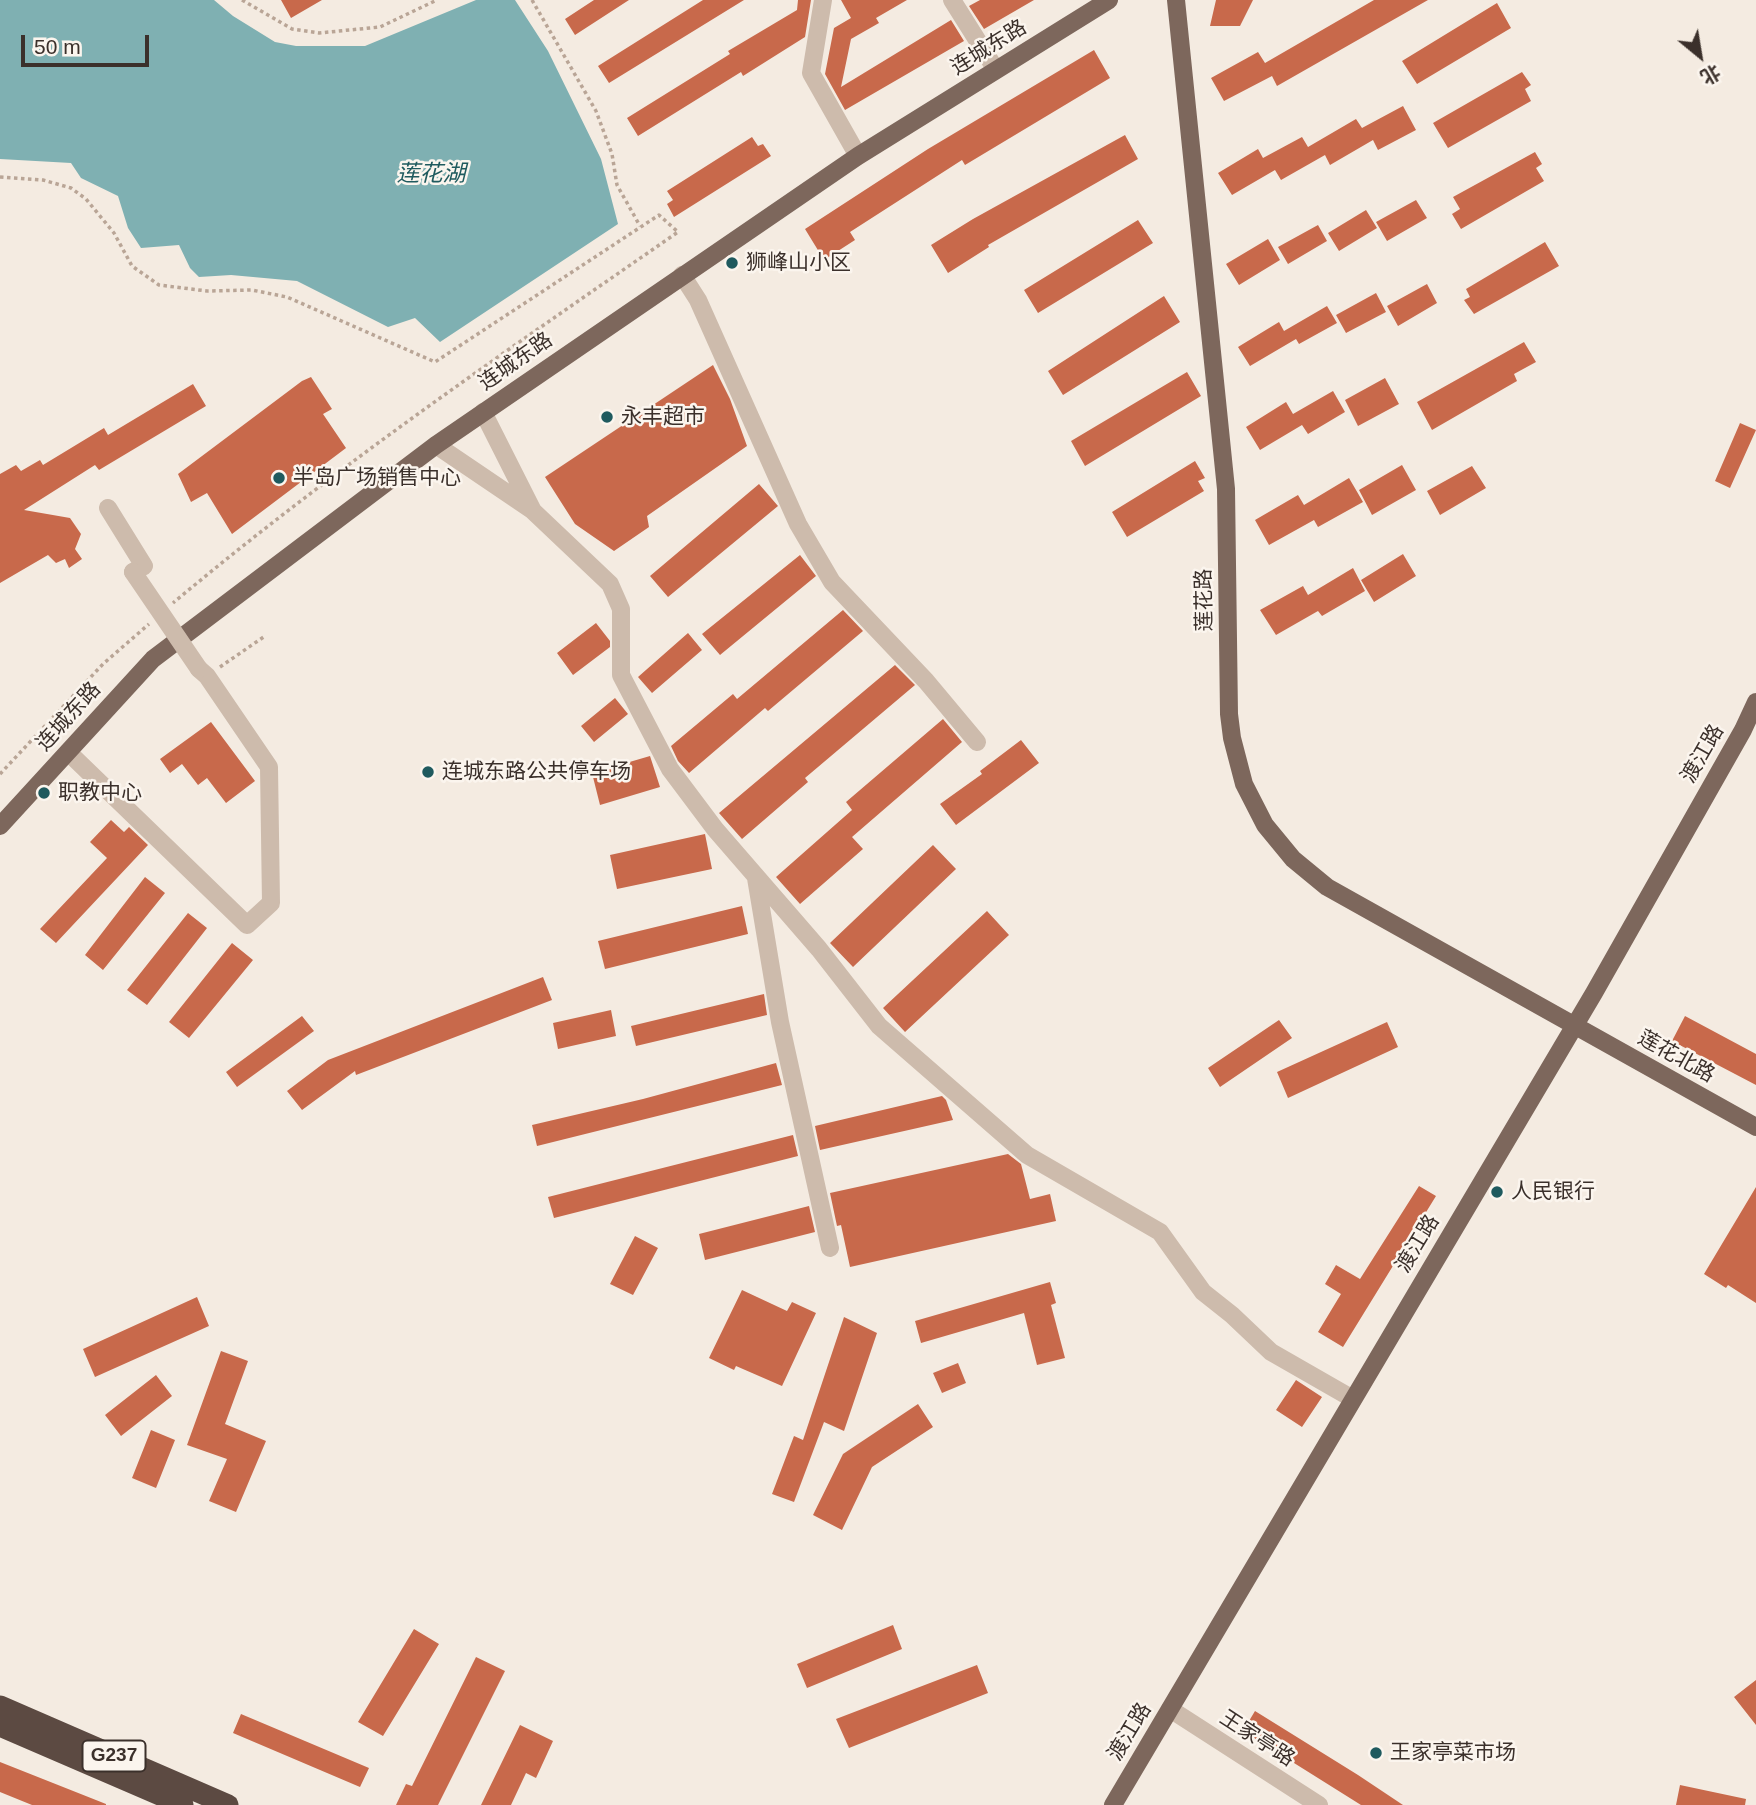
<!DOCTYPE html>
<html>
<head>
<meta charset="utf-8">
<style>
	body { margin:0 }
	#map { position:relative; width:1756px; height:1805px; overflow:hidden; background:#f4ebe1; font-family:Helvetica,"Noto Sans SC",sans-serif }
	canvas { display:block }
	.north { position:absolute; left:1665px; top:21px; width:70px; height:70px; -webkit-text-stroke:5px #fbf5ee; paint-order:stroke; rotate:150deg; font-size:19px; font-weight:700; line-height:28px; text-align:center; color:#3b302b }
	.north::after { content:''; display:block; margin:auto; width:24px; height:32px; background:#3b302b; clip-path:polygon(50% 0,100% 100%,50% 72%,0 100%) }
	.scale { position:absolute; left:21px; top:35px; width:128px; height:32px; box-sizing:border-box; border:4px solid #3b302b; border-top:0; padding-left:9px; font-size:21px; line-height:24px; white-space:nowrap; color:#3b302b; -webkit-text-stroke:5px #fbf5ee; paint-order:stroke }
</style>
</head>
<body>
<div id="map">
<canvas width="1756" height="1805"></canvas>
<div class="north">北</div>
<div class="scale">50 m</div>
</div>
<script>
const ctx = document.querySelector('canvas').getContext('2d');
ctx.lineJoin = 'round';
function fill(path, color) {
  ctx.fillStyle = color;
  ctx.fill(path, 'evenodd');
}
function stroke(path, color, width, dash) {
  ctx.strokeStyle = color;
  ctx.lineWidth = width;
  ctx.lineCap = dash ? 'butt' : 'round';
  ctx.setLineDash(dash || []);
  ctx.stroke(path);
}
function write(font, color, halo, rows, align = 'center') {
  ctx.font = font + ' Helvetica,"Noto Sans SC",sans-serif';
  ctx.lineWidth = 5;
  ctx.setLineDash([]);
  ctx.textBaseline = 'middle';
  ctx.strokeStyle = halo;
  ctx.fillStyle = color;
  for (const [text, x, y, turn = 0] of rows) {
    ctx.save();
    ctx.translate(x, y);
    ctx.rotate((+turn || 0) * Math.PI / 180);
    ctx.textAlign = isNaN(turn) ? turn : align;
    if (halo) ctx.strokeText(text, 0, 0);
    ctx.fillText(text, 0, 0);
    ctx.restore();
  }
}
const water = new Path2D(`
	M0,0H214L233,16L275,42L296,46H365L476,0H515L548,51L601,159L618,224L440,342L415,318L388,327L297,281L231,275L199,277L190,268L179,245L141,248L128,228L118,196L81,178L71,163L0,159Z`);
const building = new Path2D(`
	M281,0H322L291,18Z
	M594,0H629L575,35L565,19Z
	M703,0H744L609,83L598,66Z
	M798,0H811L805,37L743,76L741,72L638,136L627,118L730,54L728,51L797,10Z
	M841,0H907L876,18L879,23L851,39L841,87L951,20L964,41L845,110L825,74L834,28L851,18Z
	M980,0H1034L984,29L969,6Z
	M1216,0H1253L1240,26H1210Z
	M1374,0H1428L1277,86L1272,76L1224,101L1211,78L1258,52L1265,63Z
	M1497,3L1511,28L1417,84L1402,61Z
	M1094,50L1110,78L965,165L962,160L850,232L855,240L824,260L805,229L928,149Z
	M1522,72L1531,85L1525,89L1531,101L1448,148L1433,123Z
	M1403,106L1416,130L1378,150L1373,140L1330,165L1325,155L1281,180L1275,170L1232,195L1218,173L1258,149L1263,158L1302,137L1308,147L1356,119L1362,128Z
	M1125,135L1138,159L988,245L989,247L948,273L931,245L973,219Z
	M752,137L758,146L763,144L771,156L674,217L667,204L673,200L667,191Z
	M1535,152L1542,164L1536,168L1544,181L1461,229L1452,214L1460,209L1453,197Z
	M1416,200L1427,218L1387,241L1376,222Z
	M1366,210L1377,228L1339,251L1328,233Z
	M1138,220L1153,243L1038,313L1024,290Z
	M1318,225L1327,241L1288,264L1278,247Z
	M1268,239L1280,260L1239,285L1226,264Z
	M1545,242L1559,266L1474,314L1464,300L1470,297L1466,289Z
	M1427,284L1437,303L1398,326L1387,306Z
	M1376,293L1386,312L1346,333L1336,315Z
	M1164,296L1180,322L1063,395L1048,371Z
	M1327,306L1337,323L1299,344L1296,339L1250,366L1238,347L1279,322L1284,331Z
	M1524,342L1536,362L1514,374L1517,381L1432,430L1417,402Z
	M713,365L730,399L747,446L647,516L649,527L614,551L575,524L545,477Z
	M1187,372L1201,396L1085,466L1071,441Z
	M311,377L332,409L323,414L346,448L232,534L207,493L191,502L178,474L302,381Z
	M1385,378L1399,404L1358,426L1345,400Z
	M193,384L206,406L99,470L95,465L24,510L70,518L81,534L75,549L82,559L69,568L65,559L56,563L48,555L0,583V474L16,465L21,471L40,460L43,465L104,428L108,435Z
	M1333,391L1345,412L1308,434L1302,425L1260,450L1246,427L1286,402L1293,414Z
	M1740,423L1756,430L1730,488L1715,481Z
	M1195,461L1205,478L1198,481L1204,491L1127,537L1112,512Z
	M1402,465L1416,490L1372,515L1359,490Z
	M1472,466L1486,488L1440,515L1427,491Z
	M1349,478L1363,502L1318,527L1314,520L1269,545L1255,520L1298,495L1304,505Z
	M759,484L778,506L668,597L650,576Z
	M1403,554L1416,576L1374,602L1361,580Z
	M800,555L816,576L720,655L702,634Z
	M1353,568L1365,591L1322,616L1318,611L1276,635L1260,610L1303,586L1308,595Z
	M843,610L863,631L768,711L765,708L689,773L678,761L671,746L733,694L737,699Z
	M596,623L610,641V647L573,675L557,653Z
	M688,633L702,650L652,693L638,677Z
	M895,665L915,685L805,778L808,782L742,839L719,813Z
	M615,698L628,714L594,742L581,726Z
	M943,719L962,742L852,837L863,849L800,904L776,877L852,810L846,802Z
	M211,722L255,781L226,803L207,778L198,785L182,764L170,773L160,759Z
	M1021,740L1039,763L956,825L940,804L982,774L980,771Z
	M650,756L660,787L600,805L592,773Z
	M111,820L124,832L129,827L148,845L56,943L40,929L107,858L90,842Z
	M705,834L712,869L617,889L610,855Z
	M933,845L956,869L853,967L830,943Z
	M145,877L165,893L103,970L85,955Z
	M742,906L748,934L605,969L598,941Z
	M987,911L1009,935L905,1032L883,1008Z
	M188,913L207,928L147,1005L127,990Z
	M232,943L253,960L189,1038L169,1022Z
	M543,977L552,1000L356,1075L355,1071L302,1110L287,1091L328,1060Z
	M764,994L767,1015L636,1046L631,1026Z
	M611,1010L616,1036L558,1049L553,1023Z
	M302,1016L314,1031L237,1087L226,1072Z
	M1685,1016L1756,1054V1085L1672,1041Z
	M1279,1020L1292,1038L1220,1087L1208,1068Z
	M1387,1022L1398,1047L1288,1098L1277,1072Z
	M776,1063L782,1085L537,1146L532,1125L643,1099Z
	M942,1096L946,1100L953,1120L820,1150L815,1126Z
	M793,1135L798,1156L554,1218L548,1197Z
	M1008,1154L1021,1164L1030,1199L1050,1194L1056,1221L850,1267L841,1225L837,1226L830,1193Z
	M1419,1186L1436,1196L1343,1347L1318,1332L1341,1294L1325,1284L1336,1265L1360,1279Z
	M1756,1187V1303L1728,1285L1726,1288L1704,1274Z
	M809,1206L815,1232L705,1260L699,1234Z
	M635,1236L658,1248L633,1295L610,1284Z
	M1050,1282L1056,1303L1051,1305L1065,1358L1037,1365L1024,1313L921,1343L915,1321Z
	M742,1290L787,1311L792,1302L816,1313L782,1386L736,1366L734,1370L709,1358Z
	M197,1297L209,1326L95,1377L83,1349Z
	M844,1317L877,1333L844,1431L824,1422L794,1502L772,1494L794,1436L803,1440Z
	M221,1351L248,1361L225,1424L266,1441L236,1512L209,1501L227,1459L187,1445Z
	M958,1363L966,1383L942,1393L933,1373Z
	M156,1375L172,1396L121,1436L105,1415Z
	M1296,1380L1322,1397L1302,1427L1276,1410Z
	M918,1404L933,1427L872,1467L842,1530L813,1515L843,1454Z
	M151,1430L175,1440L156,1488L132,1478Z
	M893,1625L902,1649L807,1688L797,1664Z
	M414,1629L439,1644L383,1736L358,1722Z
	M476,1657L505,1671L438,1805H396L406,1784L412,1786Z
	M977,1665L988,1693L849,1748L836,1719Z
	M1756,1680V1725L1734,1697Z
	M1255,1711L1358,1775L1403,1805H1361L1243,1731Z
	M241,1714L369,1768L360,1787L233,1733Z
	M520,1725L553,1741L536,1778L526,1773L511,1805H481Z
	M0,1762L106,1804V1805H32L0,1792Z
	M1680,1785L1746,1799L1745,1805H1676Z`);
const path = new Path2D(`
	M242,0L292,29L319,33L380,27L437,0
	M532,0L596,111L612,154L617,185L640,226
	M0,177L43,180L71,188L86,199L114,233L132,266L159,285L207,291L252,290L287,297L435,362L659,215L678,232C506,351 334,468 173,603
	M220,667L265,636
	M0,774L103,664L149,624`);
const minor = new Path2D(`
	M823,0L811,73L858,156
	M952,0L996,70
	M682,275L698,300L798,524L832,582L926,681L977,742
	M483,412L533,511L610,584L621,609V675L670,769L715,829L819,949L879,1026L1027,1155L1160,1232L1203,1292L1232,1315L1271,1352L1353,1399
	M436,445L532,510
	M108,508L144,566L133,572
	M68,752L247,925L271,903L269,767L207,676L199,669
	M756,878L780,1022L830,1248
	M1170,1709L1319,1805`);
const major = new Path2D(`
	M1176,0L1226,489L1229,714L1232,738L1244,784L1265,825L1293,859L1327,887L1756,1127
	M0,826L153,659L436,445L858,156L1109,0
	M1113,1805L1594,993L1743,730L1756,702`);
const highway = new Path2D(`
	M0,1706L228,1805
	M0,1726L183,1805`);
const minorBridge = new Path2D(`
	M133,572L199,669`);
const markers = [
	[732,263,7,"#1f5a5e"],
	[607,417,7,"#1f5a5e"],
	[279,478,7,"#1f5a5e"],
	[428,772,7,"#1f5a5e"],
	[44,793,7,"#1f5a5e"],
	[1497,1192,7,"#1f5a5e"],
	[1376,1753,7,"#1f5a5e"]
];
const shields = [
	[114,1756,63]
];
const shieldNames = [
	["G237",114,1756]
];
const streetNames = [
	["连城东路",989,48,-32],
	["连城东路",516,362,-35],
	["莲花路",1205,600,-91],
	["连城东路",69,717,-48],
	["渡江路",1703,754,-60],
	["莲花北路",1676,1057,29],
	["渡江路",1418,1244,-59],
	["渡江路",1130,1732,-59],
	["王家亭路",1257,1739,33]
];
const poiNames = [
	["狮峰山小区",746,263],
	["永丰超市",621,417],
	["半岛广场销售中心",293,478],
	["连城东路公共停车场",442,772],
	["职教中心",58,793],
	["人民银行",1511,1192],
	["王家亭菜市场",1390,1753]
];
const waterNames = [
	["莲花湖",431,175]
];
fill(water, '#7fb0b2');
fill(building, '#c8694b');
stroke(path, '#b9a596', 3.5, [3.5, 3.5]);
stroke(minor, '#cdbbac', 18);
stroke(major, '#7d675c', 18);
stroke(highway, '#5c4a42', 21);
stroke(minorBridge, '#cdbbac', 18);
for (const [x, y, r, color] of markers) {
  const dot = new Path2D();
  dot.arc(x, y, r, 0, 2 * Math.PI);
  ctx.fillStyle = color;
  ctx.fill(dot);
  stroke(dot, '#fbf5ee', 2.5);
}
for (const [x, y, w] of shields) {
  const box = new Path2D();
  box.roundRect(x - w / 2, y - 15.5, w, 31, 5);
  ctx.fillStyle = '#fbf5ee';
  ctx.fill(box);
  stroke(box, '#3b302b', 2);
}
write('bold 19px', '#3b302b', null, shieldNames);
write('21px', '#3b302b', '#fbf5ee', streetNames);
write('21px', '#3b302b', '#fbf5ee', poiNames, 'left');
write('italic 23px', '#1f5a5e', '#fbf5ee', waterNames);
</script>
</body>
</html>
